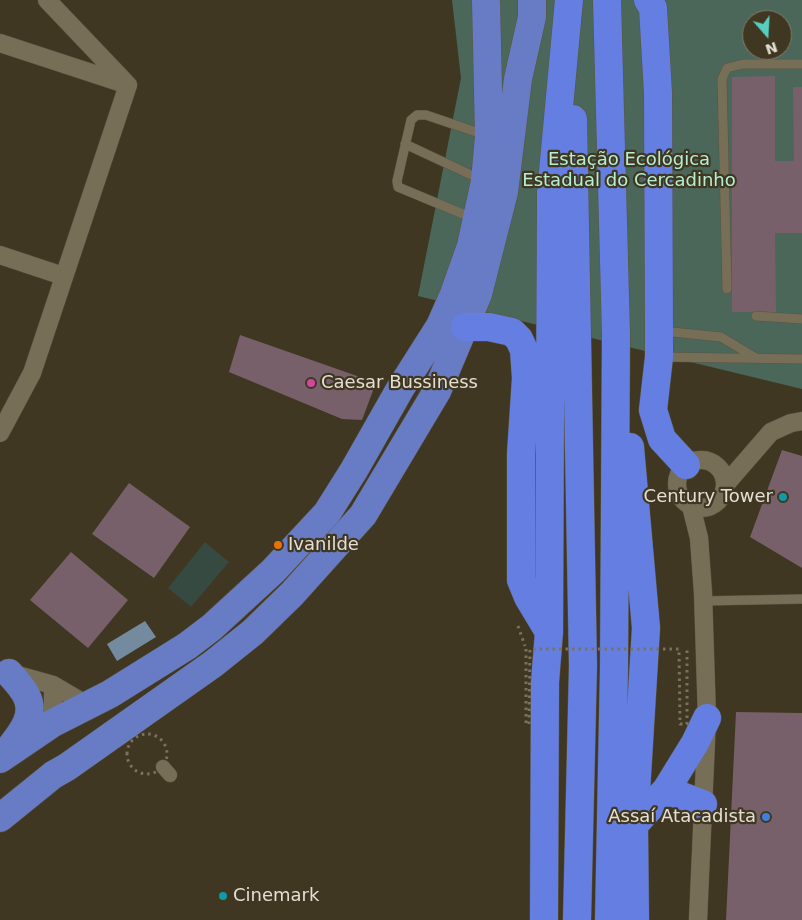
<!DOCTYPE html>
<html>
<head>
<meta charset="utf-8">
<style>
	body { margin:0 }
	#map { position:relative; width:802px; height:920px; overflow:hidden; background:#3f3722; font-family:"DejaVu Sans",sans-serif }
	canvas { display:block }
	.north { position:absolute; left:742px; top:10px; width:50px; height:50px; box-sizing:border-box; background:#3f3722; border:1px solid #817a69; border-radius:50%; rotate:161deg; font-size:14px; font-weight:700; line-height:20px; text-align:center; color:#e5dfd3 }
	.north::after { content:''; display:block; margin:auto; width:18px; height:22px; background:#58cec0; clip-path:polygon(50% 0,100% 100%,50% 72%,0 100%) }
</style>
</head>
<body>
<div id="map">
<canvas width="802" height="920"></canvas>
<div class="north">N</div>
</div>
<script>
const ctx = document.querySelector('canvas').getContext('2d');
ctx.lineJoin = 'round';
function fill(path, color) {
  ctx.fillStyle = color;
  ctx.fill(path, 'evenodd');
}
function stroke(path, color, width, dash) {
  ctx.strokeStyle = color;
  ctx.lineWidth = width;
  ctx.lineCap = dash ? 'butt' : 'round';
  ctx.setLineDash(dash || []);
  ctx.stroke(path);
}
function write(font, color, halo, rows, align = 'center') {
  ctx.font = font + ' "DejaVu Sans",sans-serif';
  ctx.lineWidth = 4.5;
  ctx.setLineDash([]);
  ctx.textBaseline = 'middle';
  ctx.strokeStyle = halo;
  ctx.fillStyle = color;
  for (const [text, x, y, turn = 0] of rows) {
    ctx.save();
    ctx.translate(x, y);
    ctx.rotate((+turn || 0) * Math.PI / 180);
    ctx.textAlign = isNaN(turn) ? turn : align;
    if (halo) ctx.strokeText(text, 0, 0);
    ctx.fillText(text, 0, 0);
    ctx.restore();
  }
}
const green = new Path2D(`
	M205,542L229,562L191,607L168,588Z`);
const forest = new Path2D(`
	M452,0H802V389L418,296L461,78ZM752,20H782V50H752Z`);
const water = new Path2D(`
	M145,621L156,637L117,661L107,644Z`);
const building = new Path2D(`
	M775,76V161H794L793,87H802V233H775L776,312H732V77Z
	M240,335L360,377L374,388L362,420L342,419L229,372Z
	M782,450L802,456V568L750,537Z
	M129,483L190,527L154,578L92,534Z
	M71,552L128,600L88,648L30,600Z
	M736,712L802,713V920H726Z`);
const path = new Path2D(`
	M518,626L525,646
	M127 754a20 20 0 1 1 40 0a20 20 0 1 1-40 0Z`);
const service = new Path2D(`
	M405,144L482,180
	M475,219L398,187L397,181L411,120L417,115H426L485,135
	M727,289L722,79L727,68L743,64H802
	M756,316L802,319
	M662,331L721,337L756,358
	M662,357L802,359
	M703,601L802,599`);
const pedestrian = new Path2D(`
	M163,767L170,775`);
const minor = new Path2D(`
	M47,0L126,83
	M0,43L128,85
	M0,255L63,276
	M0,433L32,373L128,85
	M677 484a24 24 0 1 1 48 0a24 24 0 1 1-48 0Z
	M725,485L771,432L791,423L802,421
	M691,506L699,538L703,593L707,718L698,920
	M10,673L53,685L87,705
	M53,685V723`);
const trunk = new Path2D(`
	M9,749C21,734 37,715 26,695C22,687 15,680 9,673
	M0,759L53,723L110,694L187,646L212,627L273,571L327,513L354,470L400,389L440,326L454,294L471,246L485,181L489,136L486,0
	M0,818L53,775L67,767L213,664L253,632L292,594L363,515L437,391L478,294L504,192L518,79L532,17V0`);
const motorway = new Path2D(`
	M607,0L616,334L614,668L609,920
	M648,0L653,8L658,93L659,330V357L653,410L662,439L686,465
	M573,119L583,666L577,920
	M465,327H489L512,332L519,339L524,350L526,378L521,454V580L528,597L549,632
	M630,447L646,628L634,825L635,920
	M666,790L695,743L707,718
	M634,825L666,790L703,804
	M544,920L545,682L549,632L551,193L569,0`);
const pathBridge = new Path2D(`
	M526,649V724H529L530,649H679L680,724H687V649`);
const markers = [
	[311,383,5,"#d1479c"],
	[783,497,5,"#0f9aa8"],
	[278,545,5,"#e8710a"],
	[766,817,5,"#3f7fe0"],
	[223,896,5,"#0f9aa8"]
];
const parkNames = [
	["Estação Ecológica",629,160],
	["Estadual do Cercadinho",629,181]
];
const poiNames = [
	["Caesar Bussiness",321,383],
	["Century Tower",773,497,"right"],
	["Ivanilde",288,545],
	["Assaí Atacadista",756,817,"right"],
	["Cinemark",233,896]
];
fill(green, '#374a41');
fill(forest, '#4b6759');
fill(water, '#748b9f');
fill(building, '#78606a');
stroke(service, '#5b5442', 10);
stroke(pedestrian, '#5b5442', 15);
stroke(minor, '#5b5442', 19);
stroke(trunk, '#5b5442', 29);
stroke(motorway, '#5b5442', 29);
stroke(path, '#7a7260', 3, [2.5, 4]);
stroke(service, '#776e57', 9);
stroke(pedestrian, '#776e57', 14);
stroke(minor, '#776e57', 18);
stroke(trunk, '#687cc6', 28);
stroke(motorway, '#647fe1', 28);
stroke(pathBridge, '#7a7260', 3, [2.5, 4]);
for (const [x, y, r, color] of markers) {
  const dot = new Path2D();
  dot.arc(x, y, r, 0, 2 * Math.PI);
  ctx.fillStyle = color;
  ctx.fill(dot);
  stroke(dot, '#3f3722', 2);
}
write('18px', '#b5eed1', '#3f3722', parkNames);
write('18px', '#e5dfd3', '#3f3722', poiNames, 'left');
</script>
</body>
</html>
